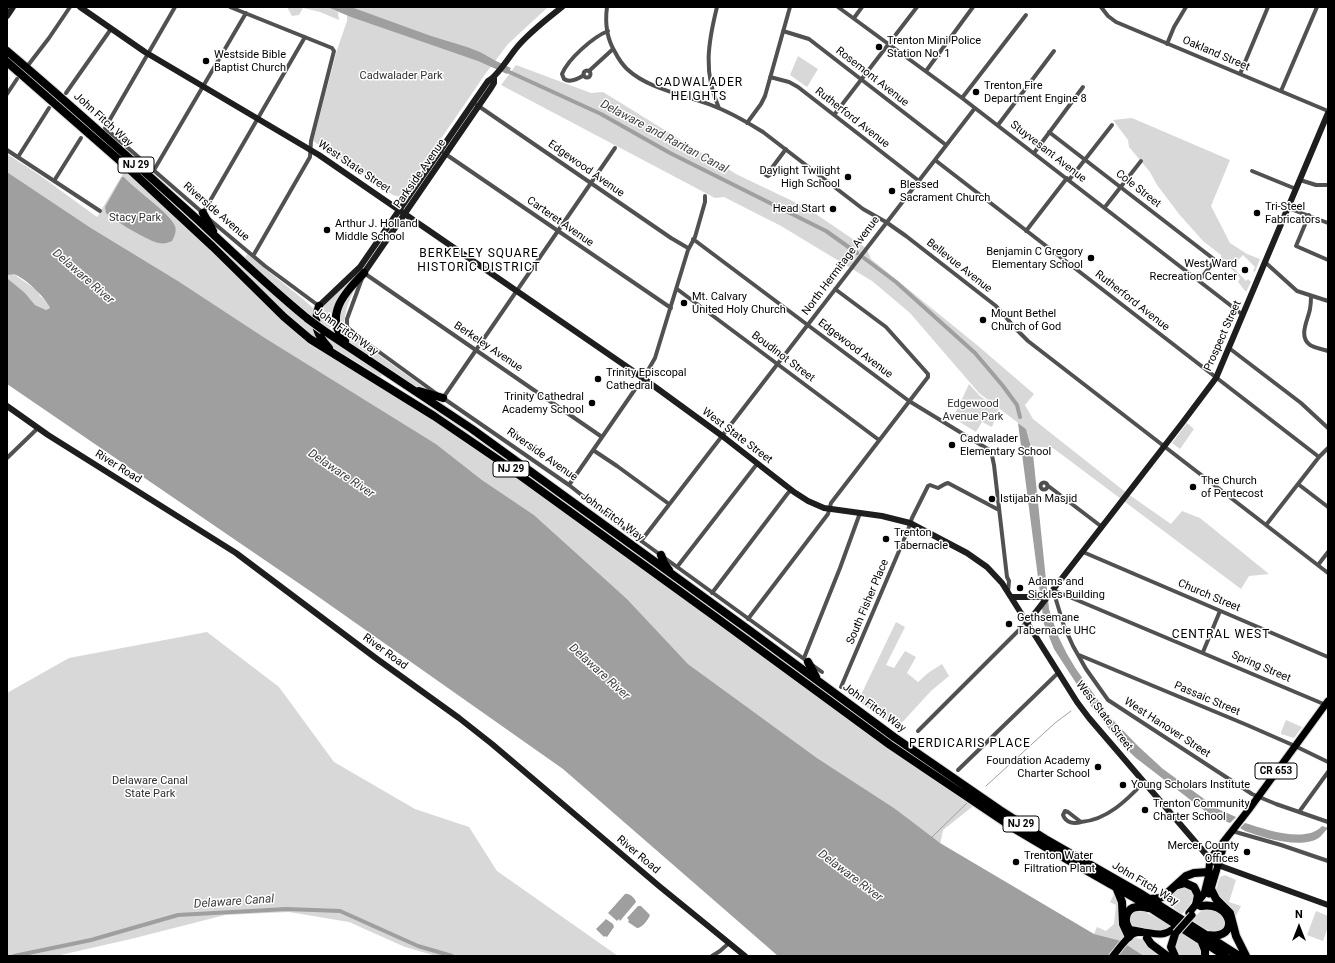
<!DOCTYPE html>
<html>
<head>
<meta charset="utf-8">
<style>
	body { margin:0 }
	#map { position:relative; width:1335px; height:963px; overflow:hidden; background:#fff; font-family:Roboto,sans-serif }
	canvas { display:block }
	.frame { position:absolute; inset:0; border:8px solid #000; pointer-events:none }
	.north { position:absolute; left:1279px; top:907px; width:40px; height:40px; -webkit-text-stroke:3px #fff; paint-order:stroke; rotate:0deg; font-size:11px; font-weight:700; line-height:16px; text-align:center; color:#000 }
	.north::after { content:''; display:block; margin:auto; width:14px; height:18px; background:#000; clip-path:polygon(50% 0,100% 100%,50% 72%,0 100%) }
</style>
</head>
<body>
<div id="map">
<canvas width="1335" height="963"></canvas>
<div class="frame"></div>
<div class="north">N</div>
</div>
<script>
const ctx = document.querySelector('canvas').getContext('2d');
ctx.lineJoin = 'round';
function fill(path, color) {
  ctx.fillStyle = color;
  ctx.fill(path, 'evenodd');
}
function stroke(path, color, width, dash) {
  ctx.strokeStyle = color;
  ctx.lineWidth = width;
  ctx.lineCap = dash ? 'butt' : 'round';
  ctx.setLineDash(dash || []);
  ctx.stroke(path);
}
function write(font, color, halo, rows, align = 'center') {
  ctx.font = font + ' Roboto,sans-serif';
  ctx.lineWidth = 3;
  ctx.setLineDash([]);
  ctx.textBaseline = 'middle';
  ctx.strokeStyle = halo;
  ctx.fillStyle = color;
  for (const [text, x, y, turn = 0] of rows) {
    ctx.save();
    ctx.translate(x, y);
    ctx.rotate((+turn || 0) * Math.PI / 180);
    ctx.textAlign = isNaN(turn) ? turn : align;
    if (halo) ctx.strokeText(text, 0, 0);
    ctx.fillText(text, 0, 0);
    ctx.restore();
  }
}
const green = new Path2D(`
	M287,7H327L338,12L339,20L320,12L303,8L299,15L292,16Z
	M334,7H548L508,44L486,73L401,197L393,195L313,141L337,50L347,21V15Z
	M798,56L818,69L807,87L790,75Z
	M516,65L591,93L603,92L736,174L807,208L866,248L871,259L977,345L1034,394L1025,405L1033,419L1128,494L1171,524L1182,511L1200,518L1269,574L1249,576L1241,589L1053,448L1031,446L1026,429L979,393L910,313L872,281L781,226L724,197L715,198L501,85Z
	M38,84L60,100L191,218L279,300L312,326L316,338L291,319Z
	M1132,118L1230,160L1211,206L1230,243L1247,254L1260,259L1255,272L1253,271L1255,267L1243,255L1232,266L1246,281L1248,279L1251,282L1246,292L1238,282L1240,278L1221,258V255L1203,241L1179,214L1157,185L1150,172L1129,147L1128,140L1113,120Z
	M7,154L38,174L97,217L127,167L297,329L434,416L977,803L943,830L940,845L894,808L817,758L688,664L627,599L534,515L482,480L436,444L265,338L178,281L91,228L7,172Z
	M247,254L304,300L313,308L312,316L278,290L245,258Z
	M7,275H15L38,291L40,296L48,302L50,308L46,310L35,305L25,293L7,278Z
	M355,276V278L334,309L332,326L329,328L318,320L322,306L330,296Z
	M358,282C351,297 341,315 346,331L430,392L413,385L353,344L342,334L338,315L343,301Z
	M320,333L382,374L381,377L329,345Z
	M969,384L980,396L999,409L992,427L982,422L976,432L953,418Z
	M1187,423L1194,429L1180,449L1172,443Z
	M896,622L905,627L886,665L894,668L905,651L916,657L907,673L918,682L928,673L942,664L949,676L931,691L897,728L858,701Z
	M207,632L279,687L334,762L415,809L469,827L497,871L618,956H436L405,947L349,922L289,912L225,915L131,939L56,956H7V693L69,658Z
	M1286,720L1302,727L1294,738L1281,734V732Z
	M1225,875L1236,880L1229,902L1241,906L1235,918L1215,893L1220,877Z
	M1185,886L1191,887L1195,894L1189,906L1182,914C1165,905 1168,892 1185,886Z
	M1115,892L1119,901L1118,918H1120L1126,933L1136,938L1147,940L1164,956H1144L1126,944L1094,934L1097,927L1106,931L1114,924L1116,905L1110,902Z
	M1214,907L1225,916V927C1223,929 1220,932 1217,933C1209,933 1198,924 1192,920C1199,912 1202,908 1214,907Z
	M1134,910H1145L1147,913L1171,925C1168,928 1165,930 1160,931C1149,933 1115,927 1134,910Z
	M1316,911L1328,916V927L1323,941L1307,935Z
	M1181,932L1195,942L1203,950L1202,956H1179C1171,948 1174,939 1181,932Z`);
const water = new Path2D(`
	M327,7H351L431,36L467,47L480,52L496,61L511,68L507,74L478,61L351,17Z
	M7,172L91,228L178,281L265,338L436,444L482,480L534,515L627,599L688,664L817,758L894,808L940,843L1094,934L1121,941L1144,956H778L563,769L313,593L7,384V278L25,293L35,305L46,310L50,308C46,298 27,280 16,275C14,274 10,275 7,275Z
	M122,177H124C136,191 169,212 175,226C177,232 174,237 172,241C167,243 164,244 159,243C148,241 115,221 106,213L105,207Z
	M1018,423L1026,429L1033,454L1049,609L1058,636L1067,654L1076,669L1110,717L1138,746L1163,769L1218,809L1236,817L1230,823L1210,815L1136,758L1121,744L1091,706L1054,649L1044,624Z
	M1245,823C1264,829 1306,844 1322,826L1328,828C1325,831 1322,835 1320,837C1303,850 1263,838 1245,831L1240,828Z
	M625,894C629,893 635,898 636,902L620,921L619,919L617,921L608,913Z
	M638,906H641L650,915C648,920 642,928 637,928L628,922L629,920L627,918Z
	M606,919L613,924L614,927L607,937L605,936L604,937L596,929Z`);
const stream = new Path2D(`
	M986,786L1055,723L1071,711
	M931,838L967,803`);
const canal = new Path2D(`
	M505,70L601,114L670,153L826,231L857,253
	M864,258L896,282L975,353L1003,386L1017,405L1020,417
	M14,956L91,940L178,915L286,909L340,911L418,946L452,956`);
const street = new Path2D(`
	M175,7L105,128L203,213
	M230,7L332,48L334,51L311,141L310,157L253,256
	M607,7C605,22 607,39 615,52C618,58 622,64 627,69C648,89 685,95 711,105C730,112 747,122 763,132L863,209L886,222L906,236L996,306L1017,330L1028,341L1328,573
	M717,7C708,43 703,73 719,108
	M838,7L962,98L1243,315
	M1101,7L1108,16L1116,22L1328,111
	M854,18L862,7
	M783,31L809,39L946,145
	M1167,44L1174,27L1186,7
	M29,64L49,38L70,7
	M583.5 74a3.5 3.5 0 1 1 7 0a3.5 3.5 0 1 1-7 0Z
	M589,71L613,49
	M926,71L973,7
	M1240,74L1268,7
	M584,75C578,79 570,83 564,79L562,74C568,59 593,37 608,31
	M770,77L789,82L798,87L919,181
	M1281,91L1317,7
	M66,93L111,29
	M7,94L17,79
	M962,98L1026,15
	M477,105L671,238L688,248
	M834,115L917,7
	M747,123L761,104L765,96L790,7
	M998,125L1054,51
	M1049,132L1215,260L1199,281
	M7,150L100,211
	M444,153L671,308
	M1034,153L1083,87
	M18,157L49,108
	M935,160L1319,457
	M771,169L766,170L764,173L766,175L768,176L771,174V169L786,149
	M154,170L246,13
	M1252,171L1296,189
	M1069,180L1112,125
	M1300,180L1316,185H1328
	M54,181L81,138
	M1105,207L1141,161
	M1288,208L1328,223
	M203,213L305,37
	M1309,215L1296,246L1328,260
	M209,219L265,266L319,306
	M1026,231L1067,178
	M693,239L909,401L991,451L994,465L1007,577L1009,581L1008,592
	M1266,263L1297,291L1328,301
	M677,289L879,440
	M1311,296C1311,300 1311,304 1310,309C1308,320 1298,336 1310,345C1315,348 1322,349 1328,351
	M1229,348L1301,403L1328,428
	M437,394L360,338L347,327V319L364,273L602,437
	M443,398L569,485L622,527L822,672
	M443,398L615,148
	M593,450L617,466L669,504
	M7,458L38,428
	M1040.5 486a3.5 3.5 0 1 1 7 0a3.5 3.5 0 1 1-7 0Z
	M1298,484L1328,507
	M569,485L647,372L655,358L688,250L695,237L705,202V196
	M1047,485L1102,527
	M1266,525L1319,457L1328,448
	M641,541L975,108
	M1083,552L1328,657
	M1318,565L1328,552
	M677,567L757,464
	M1053,590L1064,626L1073,646L1086,669L1108,700L1252,794L1276,804L1328,822
	M1053,590L1326,705
	M712,593L788,493L792,490
	M748,619L828,514L831,503L928,377V374L886,327L835,289
	M1203,652L1220,611
	M1079,655L1247,725L1295,746L1328,762
	M804,658L840,568L860,513
	M841,687L908,530L912,518L928,486L930,485L938,488L945,484L948,483L999,510
	M918,731L1027,622
	M958,770L1059,672
	M1065,811L1068,812L1081,822C1074,824 1066,823 1063,815Z
	M1299,812L1328,772
	M1081,822C1107,820 1127,800 1144,782
	M1232,831L1281,845L1328,861
	M712,956L720,951L729,943`);
const secondary = new Path2D(`
	M80,7L145,52L319,155L636,373L721,435L794,492L808,501L824,508L882,516L910,523L967,553L987,567L1002,583L1077,702L1089,718L1210,859L1218,865L1226,868L1328,905
	M7,16L13,7
	M364,273L491,88L494,83V78
	M319,306L360,267L488,81C498,76 510,55 518,46C531,31 547,19 562,7
	M7,406L48,435L236,553L377,659L459,718L492,744L659,886L745,956
	M1011,597H1046
	M1028,622L1183,422L1216,378L1328,113`);
const primary = new Path2D(`
	M1209,894L1211,889L1224,845
	M1189,913L1204,894L1208,878L1210,859L1250,808L1328,701
	M1113,956C1118,950 1126,938 1133,934C1146,927 1158,941 1173,929`);
const highway = new Path2D(`
	M7,51C72,106 135,163 198,220C234,254 270,288 308,319
	M7,62L127,167L213,247L284,317L310,339L434,416L500,461L714,616L890,745L927,770L1015,829L1047,848L1133,897L1225,956
	M203,213L213,231
	M319,306C313,324 316,334 329,348
	M323,330L472,429L749,630L894,737L1000,810L1047,840L1138,892L1239,956
	M345,341C323,316 345,292 364,273
	M419,391L443,398
	M661,555L664,563L669,570
	M808,662L816,677
	M1178,885L1185,883L1194,887L1198,895L1196,905
	M1116,887L1122,902L1123,924L1129,937
	M1211,889L1216,899L1230,913L1236,936L1246,956
	M1150,899L1160,898L1164,896L1186,876L1194,873L1209,872
	M1201,906C1227,901 1239,930 1219,935C1215,936 1210,935 1206,935
	M1141,932L1130,930C1123,922 1125,908 1137,907C1141,906 1144,907 1148,908
	M1175,934L1171,947L1175,956
	M1147,938L1151,944L1167,956
	M1201,940L1205,950V956`);
const primaryBridge = new Path2D(`
	M1176,933L1192,915`);
const highwayBridge = new Path2D(`
	M308,319L323,330`);
const markers = [
	[879,47,4,"#000"],
	[206,61,4,"#000"],
	[976,92,4,"#000"],
	[848,177,4,"#000"],
	[892,191,4,"#000"],
	[833,209,4,"#000"],
	[1257,213,4,"#000"],
	[327,230,4,"#000"],
	[1091,258,4,"#000"],
	[1245,270,4,"#000"],
	[684,303,4,"#000"],
	[983,320,4,"#000"],
	[598,379,4,"#000"],
	[592,403,4,"#000"],
	[952,445,4,"#000"],
	[1193,487,4,"#000"],
	[992,499,4,"#000"],
	[886,539,4,"#000"],
	[1020,588,4,"#000"],
	[1009,624,4,"#000"],
	[1098,767,4,"#000"],
	[1123,785,4,"#000"],
	[1145,810,4,"#000"],
	[1247,852,4,"#000"],
	[1016,862,4,"#000"]
];
const shields = [
	[136,165,36],
	[511,469,36],
	[1276,771,42],
	[1021,824,36]
];
const shieldNames = [
	["NJ 29",136,165],
	["NJ 29",511,469],
	["CR 653",1276,771],
	["NJ 29",1021,824]
];
const poiNames = [
	["Trenton Mini Police",887,41],
	["Station No. 1",887,54],
	["Westside Bible",214,55],
	["Baptist Church",214,68],
	["Trenton Fire",984,86],
	["Department Engine 8",984,99],
	["Daylight Twilight",840,171,"right"],
	["High School",840,184,"right"],
	["Blessed",900,185],
	["Sacrament Church",900,198],
	["Tri-Steel",1265,207],
	["Fabricators",1265,220],
	["Head Start",825,209,"right"],
	["Arthur J. Holland",335,224],
	["Middle School",335,237],
	["Benjamin C Gregory",1083,252,"right"],
	["Elementary School",1083,265,"right"],
	["West Ward",1237,264,"right"],
	["Recreation Center",1237,277,"right"],
	["Mt. Calvary",692,297],
	["United Holy Church",692,310],
	["Mount Bethel",991,314],
	["Church of God",991,327],
	["Trinity Episcopal",606,373],
	["Cathedral",606,386],
	["Trinity Cathedral",584,397,"right"],
	["Academy School",584,410,"right"],
	["Cadwalader",960,439],
	["Elementary School",960,452],
	["The Church",1201,481],
	["of Pentecost",1201,494],
	["Istijabah Masjid",1000,499],
	["Trenton",894,533],
	["Tabernacle",894,546],
	["Adams and",1028,582],
	["Sickles Building",1028,595],
	["Gethsemane",1017,618],
	["Tabernacle UHC",1017,631],
	["Foundation Academy",1090,761,"right"],
	["Charter School",1090,774,"right"],
	["Young Scholars Institute",1131,785],
	["Trenton Community",1153,804],
	["Charter School",1153,817],
	["Mercer County",1239,846,"right"],
	["Offices",1239,859,"right"],
	["Trenton Water",1024,856],
	["Filtration Plant",1024,869]
];
const streetNames = [
	["Oakland Street",1216,54,23],
	["Rosemont Avenue",872,77,38],
	["Rutherford Avenue",852,118,38],
	["John Fitch Way",103,120,42],
	["Stuyvesant Avenue",1048,152,38],
	["West State Street",354,167,34],
	["Edgewood Avenue",586,169,35],
	["Parkside Avenue",420,174,-55],
	["Cole Street",1138,189,38],
	["Riverside Avenue",216,212,41],
	["Carteret Avenue",560,222,35],
	["North Hermitage Avenue",841,266,-53],
	["Bellevue Avenue",959,266,38],
	["Rutherford Avenue",1132,301,38],
	["John Fitch Way",346,332,35],
	["Prospect Street",1223,336,-66],
	["Berkeley Avenue",488,347,34],
	["Edgewood Avenue",855,349,37],
	["Boudinot Street",783,357,37],
	["West State Street",737,436,37],
	["Riverside Avenue",542,455,35],
	["River Road",118,467,32],
	["John Fitch Way",612,517,36],
	["Church Street",1209,596,23],
	["South Fisher Place",868,602,-67],
	["River Road",385,652,36],
	["Spring Street",1261,667,23],
	["Passaic Street",1207,699,23],
	["John Fitch Way",874,708,36],
	["West State Street",1104,716,52],
	["West Hanover Street",1167,728,33],
	["River Road",638,855,40],
	["John Fitch Way",1145,884,31]
];
const parkNames = [
	["Cadwalader Park",401,76],
	["Stacy Park",135,218],
	["Edgewood",973,404],
	["Avenue Park",973,417],
	["Delaware Canal",150,781],
	["State Park",150,794]
];
const neighbourhoodNames = [
	["CADWALADER",699,83],
	["HEIGHTS",699,97],
	["BERKELEY SQUARE",479,254],
	["HISTORIC DISTRICT",479,268],
	["CENTRAL WEST",1221,635],
	["PERDICARIS PLACE",970,744]
];
const waterNames = [
	["Delaware and Raritan Canal",664,137,28],
	["Delaware River",83,277,41],
	["Delaware River",341,474,34],
	["Delaware River",599,672,42],
	["Delaware River",850,876,37],
	["Delaware Canal",234,902,-4]
];
fill(green, '#d8d8d8');
fill(water, '#9f9f9f');
stroke(stream, '#9f9f9f', 1);
stroke(canal, '#9f9f9f', 4);
stroke(primary, '#dbdbdb', 9);
stroke(highway, '#dbdbdb', 10);
stroke(street, '#515151', 4);
stroke(secondary, '#1e1e1e', 6);
stroke(primary, '#000', 7);
stroke(highway, '#000', 8);
stroke(primaryBridge, '#dbdbdb', 9, []);
stroke(highwayBridge, '#dbdbdb', 10, []);
stroke(primaryBridge, '#000', 7);
stroke(highwayBridge, '#000', 8);
for (const [x, y, r, color] of markers) {
  const dot = new Path2D();
  dot.arc(x, y, r, 0, 2 * Math.PI);
  ctx.fillStyle = color;
  ctx.fill(dot);
  stroke(dot, '#fff', 1.5);
}
for (const [x, y, w] of shields) {
  const box = new Path2D();
  box.roundRect(x - w / 2, y - 8, w, 16, 3);
  ctx.fillStyle = '#fff';
  ctx.fill(box);
  stroke(box, '#000', 1);
}
write('bold 10px', '#000', null, shieldNames);
write('11px', '#000', '#fff', poiNames, 'left');
write('11px', '#000', '#fff', streetNames);
write('11px', '#2f2f2f', '#fff', parkNames);
ctx.letterSpacing = '1px';
write('12px', '#000', '#fff', neighbourhoodNames);
ctx.letterSpacing = '0px';
write('italic 12px', '#404040', '#fff', waterNames);
</script>
</body>
</html>
